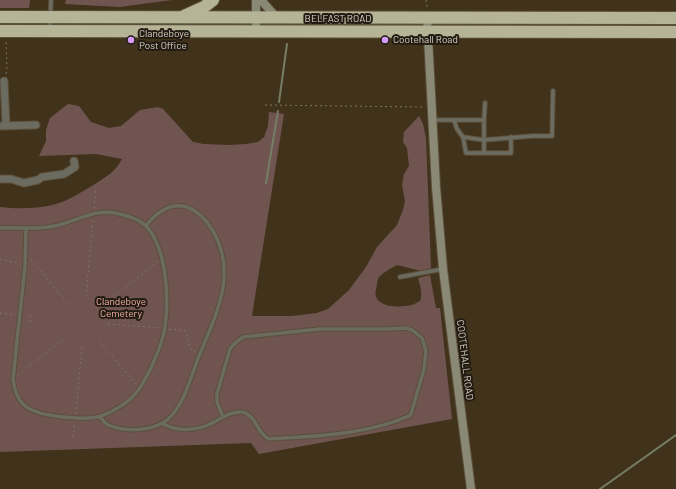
<!DOCTYPE html>
<html>
<head>
<meta charset="utf-8">
<style>
	body { margin:0 }
	canvas { display:block; background:#40321b }
</style>
</head>
<body>
<canvas width="676" height="489"></canvas>
<script>
const ctx = document.querySelector('canvas').getContext('2d');
ctx.lineJoin = 'round';
function fill(path, color) {
  ctx.fillStyle = color;
  ctx.fill(path, 'evenodd');
}
function stroke(path, color, width, dash) {
  ctx.strokeStyle = color;
  ctx.lineWidth = width;
  ctx.lineCap = dash ? 'butt' : 'round';
  ctx.setLineDash(dash || []);
  ctx.stroke(path);
}
function write(font, color, halo, rows, align = 'center') {
  ctx.font = font + ' Barlow,sans-serif';
  ctx.lineWidth = 4;
  ctx.setLineDash([]);
  ctx.textBaseline = 'middle';
  ctx.strokeStyle = halo;
  ctx.fillStyle = color;
  for (const [text, x, y, turn = 0] of rows) {
    ctx.save();
    ctx.translate(x, y);
    ctx.rotate((+turn || 0) * Math.PI / 180);
    ctx.textAlign = isNaN(turn) ? turn : align;
    if (halo) ctx.strokeText(text, 0, 0);
    ctx.fillText(text, 0, 0);
    ctx.restore();
  }
}
const green = new Path2D(`
	M0,0H30L29,8H0Z
	M66,0H172L120,7L65,4Z
	M68,104L79,106L91,122L109,128L121,126L140,110L158,107L163,109L193,142L204,144L228,145L246,144L258,142L264,137L268,126L269,112L284,114L252,316H292L317,313L328,309L349,290L366,267L377,247L397,225L403,210L405,201L402,185L404,174L409,166L407,148L403,142L404,132L419,116L423,124L426,138L431,268L421,271L397,265C391,268 384,272 379,277C377,280 377,286 376,289C371,308 400,308 412,305C415,304 418,302 420,301C423,294 420,285 418,278L430,275L436,308H440L452,419L259,454L251,443L0,452V207C17,209 39,209 56,204C70,200 83,191 95,184C107,176 115,172 122,159L96,154L39,156L46,141V130L50,118Z`);
const stream = new Path2D(`
	M279,102L287,44
	M266,183L278,111
	M600,489L676,435`);
const path = new Path2D(`
	M426,0L427,7
	M6,74L7,70L6,40
	M265,105L424,107
	M94,208L96,187
	M0,259L20,264
	M31,259L67,303
	M86,297L93,219
	M102,306L158,261
	M0,313L14,315
	M30,322L31,312
	M108,324L160,328
	M169,329L186,331L190,348L194,350L195,354
	M99,341L136,384
	M18,375L65,338
	M76,414L82,346
	M73,437L75,423`);
const lane = new Path2D(`
	M50,29L51,0
	M433,120H484L485,103
	M454,120L457,129L463,137L466,153H511V137
	M484,120V153
	M463,137L484,140L532,136H552L553,91
	M0,228C18,227 36,230 54,226C75,222 93,209 115,213C125,215 139,219 146,226C167,249 169,298 165,327C163,343 149,375 139,389C131,401 115,411 101,416C89,420 62,417 49,415C26,411 16,403 13,379L25,266L26,229
	M400,277L443,269
	M100,417C102,420 105,423 108,425C125,432 152,432 167,420C183,407 190,380 197,361C214,318 239,276 213,231C207,221 198,211 187,207C169,202 156,213 146,226
	M162,423C176,432 195,431 210,424C219,420 230,411 242,412C256,414 257,434 269,439C316,436 365,435 409,416L411,414L424,369L426,351L422,338L412,330L406,328L386,329H320L243,337L234,344L230,349L217,394V402L223,417`);
const street = new Path2D(`
	M4,81L6,125
	M0,126L36,125
	M0,179H11L24,183L38,180L42,177L64,174L75,167L74,161`);
const secondary = new Path2D(`
	M261,0L277,18
	M427,18L436,187L443,269L471,489
	M256,31V0`);
const highway = new Path2D(`
	M184,16L204,7L213,0
	M0,17L676,18
	M0,31L676,32`);
const markers = [
	[131,40,4,"#d59cfb"],
	[385,40,4,"#d59cfb"]
];
const streetNames = [
	["BELFAST ROAD",338,19],
	["COOTEHALL ROAD",465,360,83]
];
const poiNames = [
	["Clandeboye",139,34],
	["Post Office",139,46],
	["Cootehall Road",393,40]
];
const parkNames = [
	["Clandeboye",121,302],
	["Cemetery",121,314]
];
fill(green, '#705450');
stroke(stream, '#757d64', 2);
stroke(lane, '#5c4f3a', 5.5);
stroke(street, '#5c4f3a', 9);
stroke(secondary, '#5c4f3a', 10);
stroke(highway, '#5c4f3a', 14);
stroke(path, '#807461', 1, [2, 3]);
stroke(lane, '#6b6b5f', 3.5);
stroke(street, '#6b6b5f', 7);
stroke(secondary, '#8a8975', 8);
stroke(highway, '#b6b496', 12);
for (const [x, y, r, color] of markers) {
  const dot = new Path2D();
  dot.arc(x, y, r, 0, 2 * Math.PI);
  ctx.fillStyle = color;
  ctx.fill(dot);
  stroke(dot, '#211b11', 1.5);
}
write('10px', '#dcd3c6', '#211b11', streetNames);
write('10px', '#dcd3c6', '#211b11', poiNames, 'left');
write('10px', '#f7b3aa', '#211b11', parkNames);
</script>
</body>
</html>
